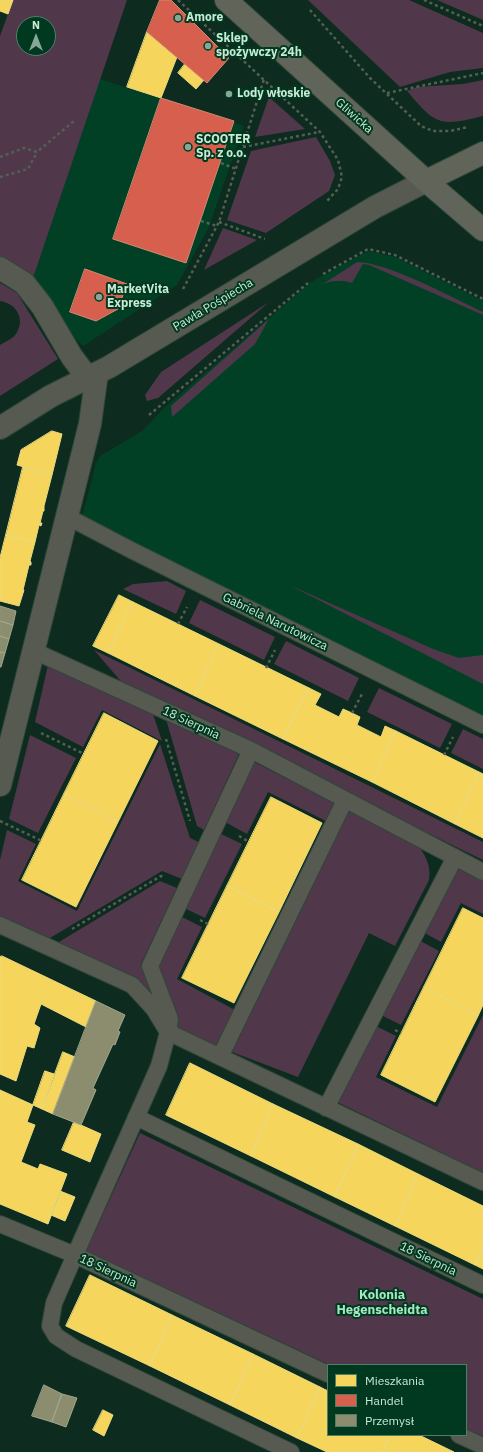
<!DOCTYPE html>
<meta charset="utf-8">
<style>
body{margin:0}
#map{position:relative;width:483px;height:1452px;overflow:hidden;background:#0d2b1e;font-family:"IBM Plex Sans",sans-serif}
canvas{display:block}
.legend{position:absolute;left:327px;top:1364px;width:140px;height:72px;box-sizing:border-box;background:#003820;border:1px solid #507f68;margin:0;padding:5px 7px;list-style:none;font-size:12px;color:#c9ead5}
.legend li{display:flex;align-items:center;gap:8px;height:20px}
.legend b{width:20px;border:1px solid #507f68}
.north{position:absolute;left:16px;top:16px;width:40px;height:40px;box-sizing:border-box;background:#003820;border:1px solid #507f68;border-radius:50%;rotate:0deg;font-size:11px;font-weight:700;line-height:16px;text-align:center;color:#c9ead5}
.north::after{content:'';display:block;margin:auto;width:14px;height:18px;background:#87a795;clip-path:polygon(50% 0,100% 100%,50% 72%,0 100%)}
</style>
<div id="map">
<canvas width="483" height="1452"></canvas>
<ul class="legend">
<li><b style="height:11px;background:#f6d55c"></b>Mieszkania</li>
<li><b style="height:11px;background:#d6604d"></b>Handel</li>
<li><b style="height:11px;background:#8c8c6e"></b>Przemysł</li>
</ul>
<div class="north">N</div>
</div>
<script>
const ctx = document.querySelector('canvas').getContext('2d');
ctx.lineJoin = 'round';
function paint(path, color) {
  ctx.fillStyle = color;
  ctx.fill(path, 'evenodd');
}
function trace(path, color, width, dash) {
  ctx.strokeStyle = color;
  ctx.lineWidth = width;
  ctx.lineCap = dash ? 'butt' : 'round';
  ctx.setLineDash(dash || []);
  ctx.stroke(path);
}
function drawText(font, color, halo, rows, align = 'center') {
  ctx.font = font + ' "IBM Plex Sans",sans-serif';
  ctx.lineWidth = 4;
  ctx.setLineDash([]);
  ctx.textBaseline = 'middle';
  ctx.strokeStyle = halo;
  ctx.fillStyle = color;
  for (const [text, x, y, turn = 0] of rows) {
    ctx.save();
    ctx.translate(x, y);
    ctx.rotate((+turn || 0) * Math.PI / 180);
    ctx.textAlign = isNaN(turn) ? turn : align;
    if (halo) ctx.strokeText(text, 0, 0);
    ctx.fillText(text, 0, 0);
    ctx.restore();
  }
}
paint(new Path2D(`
 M100,79L244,126L208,229L177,285L83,346L70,334L31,284Z
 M368,251L395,257L483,301V718L82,517L96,463L100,456L142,431L165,407L311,282Z`), '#024026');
paint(new Path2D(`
 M13,0H127L31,284L0,262V36ZM24,24H48V48H24Z
 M308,0H409L483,33V68L450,72L400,87Z
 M437,0H483V20Z
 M483,80V116C439,127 436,125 407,91L417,87L463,84Z
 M269,97L305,129L255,137Z
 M316,137L330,161L335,175L329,191L266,233L227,220L251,151Z
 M223,228L257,240L204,270Z
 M357,262C387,262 453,298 483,312V315L369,265L363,264L352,283C342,280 334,280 323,284Z
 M0,283L17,293L58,359L0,396V345C5,342 12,339 16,334C26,319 16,303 0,301Z
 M269,302L158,398L147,401L145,395L161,372Z
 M269,319L255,344L172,417L171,406Z
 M167,581L186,591L176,614L123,589L133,584Z
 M289,585L433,649L459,658L483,655V684Z
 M200,600L275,637L264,660L189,623Z
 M286,641L359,678L348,701L274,664Z
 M94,650L483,842V860L125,686Z
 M48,665L153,714L162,741L102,710L83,747L35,722Z
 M379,688L452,724L440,748L367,712Z
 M166,719L239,754L204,830L197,826Z
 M463,729L483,739V769L451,753Z
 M30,735L76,758L38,833L9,819Z
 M160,744L190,838L199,842L182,879L162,871L45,941L0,921V860L7,830L36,844L18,881L77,911Z
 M252,761L337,804L328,822L268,792L247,834L223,821Z
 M349,811L420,848C427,858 431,868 429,880L395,946L369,933L298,1077L232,1052Z
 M217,832L242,844L205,918L182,907Z
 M455,866L483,879V914L461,903L441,942L421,931Z
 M160,881L177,888L141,964L160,1006L54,945Z
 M178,915L202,927L177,979L235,1010L218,1047L177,1027L155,966Z
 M417,939L439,951L401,1025L379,1014Z
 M483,1015V1173L335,1101L374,1025L396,1036L376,1077L437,1107Z
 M140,1133L483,1299V1436L466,1429V1365H330L86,1251Z`), '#50384a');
const homes = new Path2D(`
 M0,0H13L8,14L0,11Z
 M147,32L177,57L161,98L127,87Z
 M185,64L204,80L196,89L178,73Z
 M52,431L62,434L52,475L17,465L21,450Z
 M23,467L52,475L44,506V511H43L40,523H42L41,526L39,525L35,542L6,535Z
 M6,535L35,542L30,561L31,562V565H29L23,590H24L19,606L0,601V558Z
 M119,595L133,602L108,653L93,646Z
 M133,602L219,644L195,696L108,653Z
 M219,644L309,688L283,739L195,696Z
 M309,688L321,694L315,705L339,717L343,709L352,713L360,717L357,725L381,737L385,726L396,731L372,782L283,739Z
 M104,713L158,741L118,822L64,794Z
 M396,731L479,772L455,824L372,782Z
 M479,772L483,774V838L455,824Z
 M64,794L118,822L76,907L22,880Z
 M271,797L322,823L279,912L227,886Z
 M227,886L279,912L234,1003L182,978Z
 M463,908L483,918V1005L478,1016L424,987Z
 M2,956L96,1001L86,1027L41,1004L34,1024L40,1028L34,1048L27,1046L16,1081L0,1074V957Z
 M424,987L478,1016L435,1102L381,1075Z
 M63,1052L75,1057L53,1114L42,1109Z
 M190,1063L273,1104L251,1156L166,1115Z
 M45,1071L54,1074L42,1109L33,1105Z
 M0,1090L33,1105L27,1122L35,1125L21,1162L38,1169L40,1164L67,1174L48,1224L0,1204Z
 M273,1104L358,1144L335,1197L251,1156Z
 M74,1122L101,1134L90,1162L62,1150Z
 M358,1144L418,1174L395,1226L335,1197Z
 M418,1174L483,1206V1246L475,1265L395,1226Z
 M60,1191L75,1197L65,1221L51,1215Z
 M483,1246V1269L475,1265Z
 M90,1275L172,1315L150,1366L66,1326Z
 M172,1315L253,1354L230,1405L150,1366Z
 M253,1354L320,1387L297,1438L230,1405Z
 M320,1387L328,1391V1435H391L383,1452H327L297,1438Z
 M103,1410L113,1415L104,1436L93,1430Z
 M391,1435H419L454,1452H383Z`);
paint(homes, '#f6d55c');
trace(homes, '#e8db80', 1);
const shops = new Path2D(`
 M160,0H171L229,58L207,83L147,32Z
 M161,98L234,121L186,263L113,239Z
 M85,269L127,284L118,309L96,321L70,312Z`);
paint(shops, '#d6604d');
trace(shops, '#d28976', 1);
const industry = new Path2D(`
 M0,606L16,611L13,625L0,621Z
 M0,621L13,625L9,639L0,636Z
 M0,636L9,639L5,653L0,652Z
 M0,652L5,653L1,667H0Z
 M96,1001L125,1015L118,1031L120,1032L115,1045L113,1044L93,1088L96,1090L81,1125L53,1114Z
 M44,1385L62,1394L52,1422L32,1416Z
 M62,1394L77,1398L66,1427L52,1422Z`);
paint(industry, '#8c8c6e');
trace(industry, '#9ea88d', 1);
const lane = new Path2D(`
 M68,517L131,550L483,725
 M34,651L251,750L483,872
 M251,750L150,966L170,1019L168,1032L483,1182
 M0,925L132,985L154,1009L168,1032L159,1066L75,1255L0,1224
 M220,1057L345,800
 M326,1108L455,857
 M136,1117L483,1285
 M459,1435L483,1446
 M291,1452L76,1349L56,1336L50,1326L54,1303L75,1255L328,1374`);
const street = new Path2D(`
 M0,268L24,283L42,306L72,357L87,377
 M0,428L51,396L109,367L375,207L426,181
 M0,785L90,424L97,373`);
const secondary = new Path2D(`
 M226,0L426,181L483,230
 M426,181L483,153`);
trace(lane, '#2e473a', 18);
trace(street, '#2e473a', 24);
trace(secondary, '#2e473a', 24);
trace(new Path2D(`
 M178,0L320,132L338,160L342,177L338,189L327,201
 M424,0L483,26
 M310,10L370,78L421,126L433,131H450L468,127
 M387,93L483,73
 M243,147L319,132
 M0,157L24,148L37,152L74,121
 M221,163L236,169
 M0,177L28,169L37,152
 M201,221L217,226
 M219,222L265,239
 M323,274L368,249L395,255L483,299
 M183,289L219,222L264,79
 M149,415L308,283
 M178,624L187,607
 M266,668L275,650
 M352,713L363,692
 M41,733L84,754
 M166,739L190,821
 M444,755L453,737
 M0,821L42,841
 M239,836L249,842
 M200,920L208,924
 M72,929L161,876L164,877
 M395,1030L401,1033`), '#535f55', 2.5, [3, 3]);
trace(lane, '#575a51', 16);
trace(street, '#575a51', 22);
trace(secondary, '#616459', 22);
trace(new Path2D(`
 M217,0L483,241
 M237,0L432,178L483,221`), '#5e665e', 1);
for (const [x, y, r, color] of [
 [178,18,4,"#87a795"],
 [208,46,4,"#87a795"],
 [229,94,4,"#87a795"],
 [188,147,4,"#87a795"],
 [99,297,4,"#87a795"]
]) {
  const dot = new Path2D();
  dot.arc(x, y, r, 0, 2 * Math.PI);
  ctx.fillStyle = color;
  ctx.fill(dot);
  trace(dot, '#003820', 1.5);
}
drawText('bold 12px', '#c9ead5', '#003820', [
 ["Amore",186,18],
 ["Sklep",216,39],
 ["spożywczy 24h",216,53],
 ["Lody włoskie",237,94],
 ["SCOOTER",196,140],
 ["Sp. z o.o.",196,154],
 ["MarketVita",107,290],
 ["Express",107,304]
], 'left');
drawText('12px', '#c9ead5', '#003820', [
 ["Gliwicka",354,116,42],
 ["Pawła Pośpiecha",213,305,-31],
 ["Gabriela Narutowicza",275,622,26],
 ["18 Sierpnia",191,723,25],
 ["18 Sierpnia",428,1259,26],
 ["18 Sierpnia",108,1271,25]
]);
drawText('bold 13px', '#a5e9c1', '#003820', [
 ["Kolonia",382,1295],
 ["Hegenscheidta",382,1310]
]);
</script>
